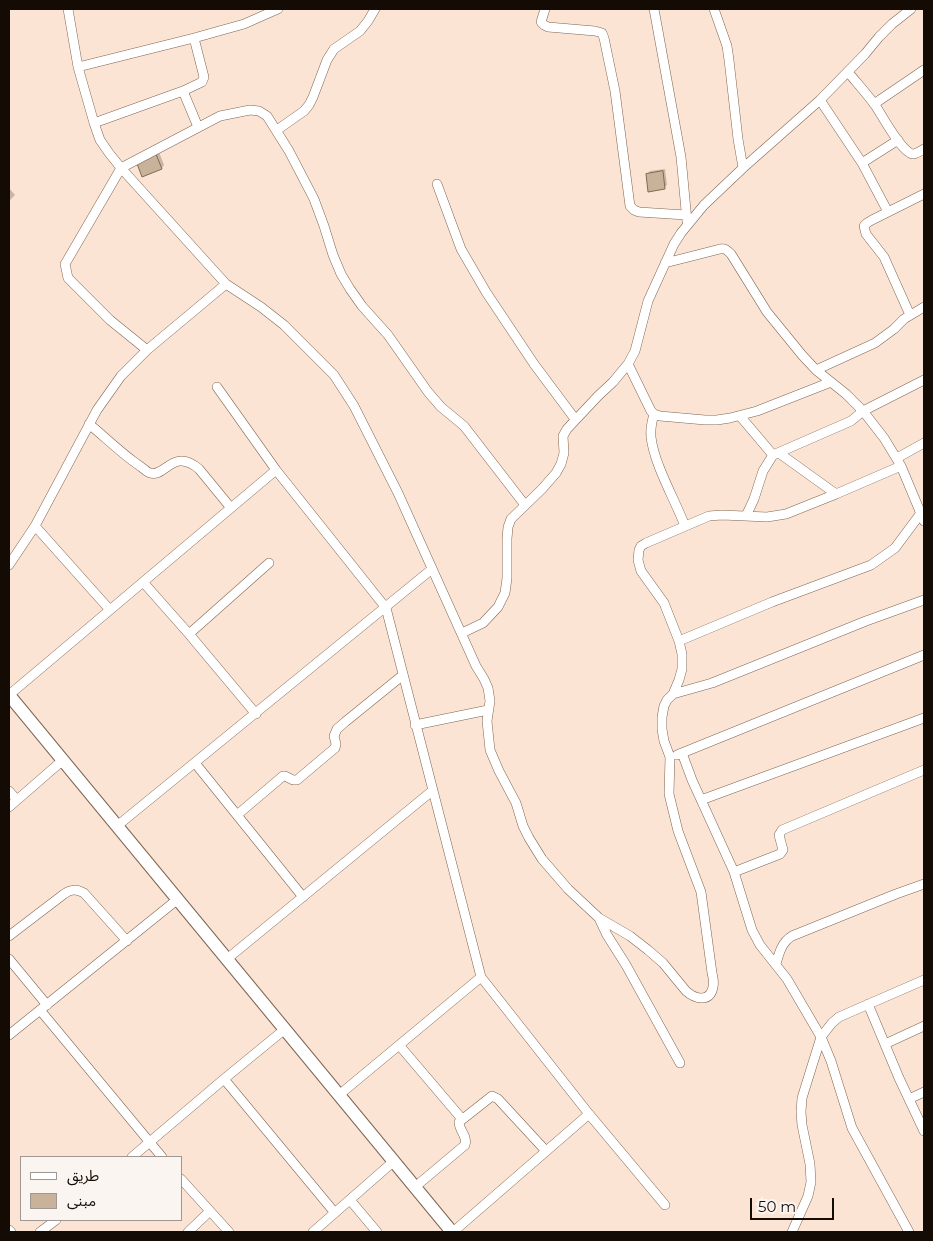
<!DOCTYPE html>
<meta charset="utf-8">
<style>
body{margin:0}
#map{position:relative;width:933px;height:1241px;overflow:hidden;background:#fce4d4;font-family:Montserrat,"Noto Sans Arabic",sans-serif}
canvas{display:block}
.frame{position:absolute;inset:0;border:10px solid #150b05;pointer-events:none}
.legend{position:absolute;left:20px;top:1156px;width:162px;height:65px;box-sizing:border-box;background:#fbf5f1;border:1px solid #9f9793;margin:0;padding:6px 9px;list-style:none;font-size:15px;color:#150b05}
.legend li{display:flex;align-items:center;gap:10px;height:25px}
.legend b{width:25px;border:1px solid #9f9793}
.scale{position:absolute;left:750px;top:1198px;width:84px;height:22px;box-sizing:border-box;border:2px solid #150b05;border-top:0;padding-left:6px;font-size:15px;line-height:18px;white-space:nowrap;color:#150b05;-webkit-text-stroke:4px #fbf5f1;paint-order:stroke}
</style>
<div id="map">
<canvas width="933" height="1241"></canvas>
<div class="frame"></div>
<ul class="legend">
<li><b style="height:6px;background:#fff"></b>طريق</li>
<li><b style="height:14px;background:#c8b299"></b>مبنى</li>
</ul>
<div class="scale">50 m</div>
</div>
<script>
const ctx = document.querySelector('canvas').getContext('2d');
ctx.lineJoin = 'round';
function paint(path, color) {
  ctx.fillStyle = color;
  ctx.fill(path, 'evenodd');
}
function trace(path, color, width, dash) {
  ctx.strokeStyle = color;
  ctx.lineWidth = width;
  ctx.lineCap = dash ? 'butt' : 'round';
  ctx.setLineDash(dash || []);
  ctx.stroke(path);
}
paint(new Path2D(`
 M159,152L164,165L162,168L137,162Z
 M665,169L667,185L664,188L647,174L650,171Z
 M9,188L15,195L9,201Z`), '#0003');
const building = new Path2D(`
 M156,154L162,169L142,177L136,161Z
 M663,171L665,189L648,192L646,174Z`);
paint(building, '#c8b299');
trace(building, '#7e6a53', 1);
const street = new Path2D(`
 M545,9L541,22L544,25L548,27L595,31L602,33L604,38L615,91L630,206L634,210L639,212L686,215
 M654,9L681,157L687,221
 M714,9L727,46L729,60L738,139L743,168
 M78,67L194,38L244,24L278,9
 M848,72C857,83 867,94 875,105C883,117 898,146 910,153C914,156 920,151 924,149
 M183,91L202,82L204,77L194,38
 M820,100L862,163L888,212
 M874,104L924,70
 M94,123L183,91L198,127
 M277,130L304,111L309,105L313,97L327,60L334,49L360,31L368,21L375,9
 M862,163L898,140
 M437,184L461,249L486,292L534,364L575,419
 M665,263L720,249C725,248 727,250 731,254L767,312L802,355L816,370L846,394L863,411L884,438L901,466L924,521
 M226,284L261,307L284,325L334,375L354,406L398,493L476,666L484,679L488,688L490,701L487,721L490,750L499,771L516,803L523,826L529,838L542,859L568,889L599,918L630,936L648,950L663,963L686,991C695,999 710,1003 713,987C714,983 713,977 712,973L701,892L678,831L669,794L670,757L664,741L662,729V717L664,706L667,700L673,694L679,680L682,669V654L679,641L664,603L641,571L638,560L639,550L641,546L646,543L709,516L722,515L767,517L786,514L836,494L901,466
 M910,315L884,257L866,234L864,226L867,223L872,220L924,194
 M147,350L110,320L68,278L65,264L68,259L121,168L220,116L250,110L259,111L267,116L289,151L314,199L324,226L333,255L341,274L350,289L362,306L388,335L428,392L441,407L464,426L525,505
 M628,364L651,411L654,414L660,416L705,420H717L730,418L757,411L831,382
 M816,370L875,343L894,329L904,319L924,307
 M654,414C652,421 650,429 651,437C654,464 675,500 685,526
 M740,416L773,455L851,421L863,411L924,380
 M89,424C105,437 120,452 137,464C141,466 145,471 150,473C165,478 173,447 199,469L231,508
 M779,453L836,494
 M897,458L924,443
 M276,470L386,608L481,977L589,1114L665,1205
 M746,516L754,499L763,471L773,455
 M35,526L110,610
 M9,565L35,526L97,410L121,376L147,350L226,284L121,168L109,153L100,140L94,123L78,67L68,9
 M143,582L189,634L256,714
 M462,633L483,623L498,607L505,593L507,578V539L508,527L511,519L542,489L556,473L561,464L564,453L563,436L567,429L598,396L613,382L628,364L635,351L648,301L674,244L681,233L704,205L743,168L820,100L865,54L879,37L892,24L911,9
 M189,634L269,563
 M679,641L772,602L871,565L895,548L921,513
 M673,694L712,683L866,621L924,600
 M9,695L276,470L217,387
 M415,725L488,710
 M682,753L692,780L734,872L752,930L760,945L787,979L821,1037L831,1061L852,1128L909,1232
 M677,755L924,655
 M195,763L303,897
 M9,791L17,800
 M701,800L924,718
 M9,807L63,760
 M237,815L283,776H285L293,780H297L335,748L336,744L334,736L337,729L345,722L403,675
 M117,826L432,569
 M734,872L780,854L783,850L779,835L782,830L924,770
 M599,918L607,935L626,965L680,1063
 M9,936L64,894C71,889 76,889 84,893L127,941
 M9,959L47,1005
 M227,959L432,791
 M776,964C779,953 782,942 792,936L896,894L924,884
 M868,1004L899,1078L924,1131
 M40,1010L162,1157
 M9,1035L178,899
 M885,1044L924,1026
 M399,1045L462,1119
 M224,1079L335,1213
 M339,1095L481,977
 M909,1099L924,1092
 M132,1157L224,1079L285,1029
 M181,1179L229,1232
 M415,1187L465,1145C468,1136 459,1131 459,1122L492,1096L498,1099L546,1151
 M350,1200L377,1232
 M9,1230L11,1232
 M40,1232L56,1220
 M188,1232L210,1211
 M313,1232L394,1161
 M453,1232L589,1114
 M792,1232L808,1196L811,1182L810,1164L802,1125L801,1112L802,1098L821,1037L832,1023L839,1017L924,980`);
const secondary = new Path2D(`
 M9,695L452,1232`);
trace(street, '#7e6553', 10);
trace(secondary, '#7e6553', 14);
trace(street, '#fff', 9);
trace(secondary, '#fff', 12);
</script>
